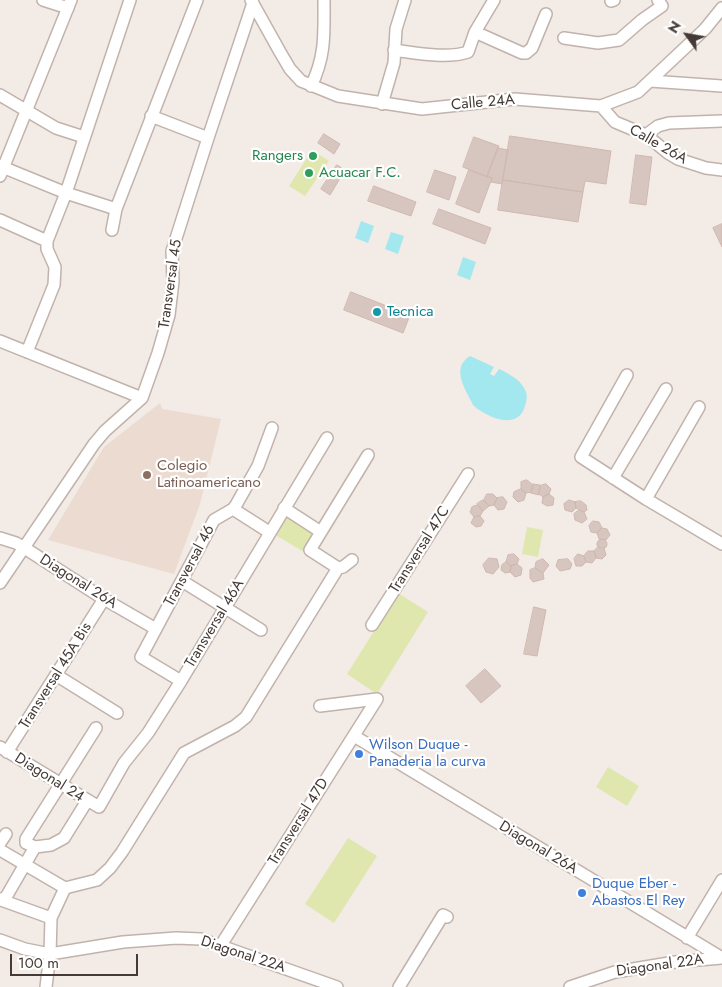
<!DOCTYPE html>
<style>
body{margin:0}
#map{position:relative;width:722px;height:987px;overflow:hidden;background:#f3ebe6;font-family:Jost,sans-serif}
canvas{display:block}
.north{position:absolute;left:662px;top:10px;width:50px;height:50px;-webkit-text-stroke:4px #fff;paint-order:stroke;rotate:302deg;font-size:14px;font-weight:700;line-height:20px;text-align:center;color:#453a35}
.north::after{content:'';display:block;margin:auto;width:18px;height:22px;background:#453a35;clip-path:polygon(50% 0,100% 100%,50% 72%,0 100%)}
.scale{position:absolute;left:10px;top:954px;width:128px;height:22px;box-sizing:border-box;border:2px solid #453a35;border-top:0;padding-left:6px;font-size:15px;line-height:18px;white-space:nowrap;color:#453a35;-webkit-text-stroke:4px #fff;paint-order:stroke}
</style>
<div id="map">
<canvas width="722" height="987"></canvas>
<div class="north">N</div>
<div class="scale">100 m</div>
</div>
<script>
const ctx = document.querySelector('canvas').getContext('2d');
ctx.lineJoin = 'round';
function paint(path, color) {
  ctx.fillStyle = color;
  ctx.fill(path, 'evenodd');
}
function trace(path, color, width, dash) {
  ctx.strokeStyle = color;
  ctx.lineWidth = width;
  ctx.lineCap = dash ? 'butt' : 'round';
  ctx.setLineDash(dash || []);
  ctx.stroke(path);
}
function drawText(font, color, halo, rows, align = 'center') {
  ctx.font = font + ' Jost,sans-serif';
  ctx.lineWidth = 4.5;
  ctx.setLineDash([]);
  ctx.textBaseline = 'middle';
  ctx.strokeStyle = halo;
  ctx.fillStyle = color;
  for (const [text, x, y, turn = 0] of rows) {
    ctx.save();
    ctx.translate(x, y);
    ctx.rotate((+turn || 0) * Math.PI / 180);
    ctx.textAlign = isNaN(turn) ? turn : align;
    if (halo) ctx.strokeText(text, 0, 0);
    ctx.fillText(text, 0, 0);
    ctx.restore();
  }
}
paint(new Path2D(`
 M160,403L162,409L221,419L200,504L174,574L48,540L104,447Z`), '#ecdbd0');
paint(new Path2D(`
 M312,150L329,161L305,196L289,186Z
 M283,515L315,534L304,552L272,533Z
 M527,527L543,530L538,557L522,554Z
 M398,593L428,612L377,694L347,674Z
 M608,767L639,786L627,806L596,787Z
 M348,838L377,856L334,923L305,904Z`), '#dfe7af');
paint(new Path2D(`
 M361,221L374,226L368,243L355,238Z
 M391,232L404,236L398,254L385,249Z
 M463,257L476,262L470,280L457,275Z
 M470,356L494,367L490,374L494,376L499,369C508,373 519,379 524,388C528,394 527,400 525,406C520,424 503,422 490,416C484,413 478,410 473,405C466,390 450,368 470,356Z`), '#a3e8ef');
const building = new Path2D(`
 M324,134L340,144L334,154L318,143Z
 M510,136L611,151L606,184L585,181L583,192L503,180Z
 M474,137L499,146L487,177L463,167Z
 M498,148L508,150L502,184L491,182L492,178L487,177Z
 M636,155L652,157L646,205L630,203Z
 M337,165L345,170L330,195L321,189Z
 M435,170L456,177L449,200L427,192Z
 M469,170L492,178L479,213L456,204Z
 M503,180L583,192L578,222L498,210Z
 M374,186L416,202L411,216L368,201Z
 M439,209L491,228L485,244L433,224Z
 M722,224V247L713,228Z
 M351,292L410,315L403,333L344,310Z
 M527,480L533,485L532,492L526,493L521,489V482Z
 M533,484L540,485L539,495L531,493Z
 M546,484L551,489L549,494L543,497L539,494L540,486Z
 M521,489L526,493L524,500L518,502L513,497L514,492Z
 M487,494H493L497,498L494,505L489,506L484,500Z
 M549,494L554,498L553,505L547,506L542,503L543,497Z
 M503,497L507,502L504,509L498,510L494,505L497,498Z
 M483,500L489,506L483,511L477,504Z
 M569,500L575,502L576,508L572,512L565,510L564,504Z
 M581,501L586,505L587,510L584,512L576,508L575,502Z
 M478,505L483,511L480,516L474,517L470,512L472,507Z
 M579,510L584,512L587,519L582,523L575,520L574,514Z
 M480,516L484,521L481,526L476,527L471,523L474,517Z
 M593,521L599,522L602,528L597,533L591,532L589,526Z
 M602,528L607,529L610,535L606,540L599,539L597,533Z
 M597 544a5 5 0 1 1 10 0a5 5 0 1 1-10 0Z
 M598,547L604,548L606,555L602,559L596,558L594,551Z
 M588,551H594L596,558L592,563L586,562L584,556Z
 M514,554L519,559L517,564L511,566L506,562L508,555Z
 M578,554L584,556L586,562L582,566H576L574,559Z
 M489,558L497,559L499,567L493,574L486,572L483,565Z
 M543,559L549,565L543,573L535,568L536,562Z
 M568,559L572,564L570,569L560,571L556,566L558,560Z
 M506,562L511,566L510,572L505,573L501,570L502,565Z
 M517,564L522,568L521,575L515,577L510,572L511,566Z
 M535,568L543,573L544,579L533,582L530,578V570Z
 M534,607L546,610L537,656L524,654Z
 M485,669L501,686L481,703L466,686Z`);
paint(building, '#d7c6bf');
trace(building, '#cfb8af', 1);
const minor = new Path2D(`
 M43,0L68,8
 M251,0L280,52L290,69L301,81L338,96L422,109L515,99L601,106L638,92L705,29L722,8
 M611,1L614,0
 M475,32L522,53H526L532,48L546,14
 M564,38L598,43L619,40L642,20L662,6L658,0
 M394,50C415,53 448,59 468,52L475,32L494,0
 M650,81L722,86
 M311,86C326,56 324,32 324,0
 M0,95L56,128L84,137
 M382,104L394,63L396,29L405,0
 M601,106L615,122L646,135L668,153L678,159L706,168L722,170
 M151,116L208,138
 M646,135L658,126L669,123L722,121
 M0,166L66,193L116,209
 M0,176L71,0
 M0,220L47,241
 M112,230L116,209L197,0
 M0,341L142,398
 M27,352L54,285L55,267L47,249V241L66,193L130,0
 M627,375L581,457L646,499L722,544
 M613,478L666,389
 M646,499L699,407
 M284,508L321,532
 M233,509L269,532
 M0,538L16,543L23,547L104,599L156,629
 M352,560L343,567L338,568L310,550L368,455
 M182,581L261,630
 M0,583L94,444L105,431L142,398L158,353L169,315L173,281L172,251L208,138L253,3
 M372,625L468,474
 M56,675L117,713
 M181,681L141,657L214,520L233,509L236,505L258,466L272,428
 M320,706L377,699
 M354,736L722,958
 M0,747L99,807L124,763L148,733L181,681L327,438
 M7,752L104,599
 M0,843L6,834
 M35,847L51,845L64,838L87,801
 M0,850L65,888L97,880L110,868L122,852L184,753L235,726L246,717L338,568
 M0,900L6,897L35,847L26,843V839L96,728
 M1,900L51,918
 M687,938L722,880
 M0,940L25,949L50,954L123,942L176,938L201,939L337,987
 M221,945L377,699
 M46,987L50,954L51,918L65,888
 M399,987L443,915L447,917
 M570,987L615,972L675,962L722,958`);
trace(minor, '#c1b3ac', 14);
trace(minor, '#fff', 11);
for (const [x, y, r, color] of [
 [313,156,5,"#2e9e5b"],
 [309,173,5,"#2e9e5b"],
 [377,312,5,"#0f9aa8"],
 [147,475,5,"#8d6e63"],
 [359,754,5,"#3f7fe0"],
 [582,893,5,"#3f7fe0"]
]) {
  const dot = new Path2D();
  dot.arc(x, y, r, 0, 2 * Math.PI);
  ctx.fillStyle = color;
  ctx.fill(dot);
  trace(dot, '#fff', 2);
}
drawText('15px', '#453a35', '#fff', [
 ["Calle 24A",483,103,-5],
 ["Calle 26A",658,145,30],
 ["Transversal 45",171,284,-82],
 ["Transversal 47C",420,550,-58],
 ["Transversal 46",190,566,-62],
 ["Diagonal 26A",78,582,32],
 ["Transversal 46A",215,624,-59],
 ["Transversal 45A Bis",56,676,-58],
 ["Diagonal 24",49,778,32],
 ["Transversal 47D",299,822,-58],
 ["Diagonal 26A",538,848,31],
 ["Diagonal 22A",243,955,18],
 ["Diagonal 22A",660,966,-8]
]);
drawText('15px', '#27864d', '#fff', [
 ["Rangers",303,156],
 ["Acuacar F.C.",319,173,"left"]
], 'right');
drawText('15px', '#0d838f', '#fff', [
 ["Tecnica",387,312]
], 'left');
drawText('15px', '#785e54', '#fff', [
 ["Colegio",157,466],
 ["Latinoamericano",157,483]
], 'left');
drawText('15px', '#366cbe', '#fff', [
 ["Wilson Duque -",369,745],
 ["Panaderia la curva",369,762],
 ["Duque Eber -",592,884],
 ["Abastos El Rey",592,901]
], 'left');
</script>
